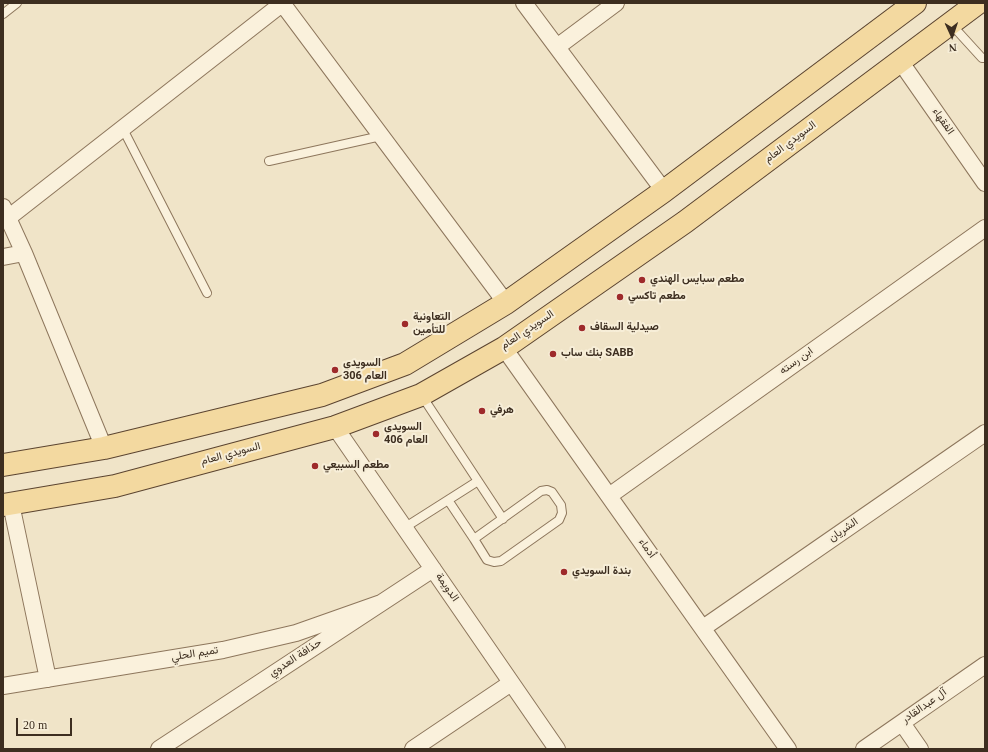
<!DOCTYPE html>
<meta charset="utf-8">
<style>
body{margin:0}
#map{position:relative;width:988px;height:752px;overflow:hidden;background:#f0e4c8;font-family:Georgia,serif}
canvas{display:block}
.frame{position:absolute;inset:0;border:4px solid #3d2e20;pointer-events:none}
.north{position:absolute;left:932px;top:16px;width:40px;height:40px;-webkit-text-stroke:3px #f7eed8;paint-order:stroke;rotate:177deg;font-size:11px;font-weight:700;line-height:16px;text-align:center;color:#3d2e20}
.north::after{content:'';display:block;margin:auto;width:14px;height:18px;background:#3d2e20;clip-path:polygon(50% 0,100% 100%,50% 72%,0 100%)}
.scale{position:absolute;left:16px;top:718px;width:56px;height:18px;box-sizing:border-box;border:2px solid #3d2e20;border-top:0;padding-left:5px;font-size:12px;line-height:14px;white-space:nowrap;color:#3d2e20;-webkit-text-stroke:3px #f7eed8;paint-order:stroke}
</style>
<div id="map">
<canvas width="988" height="752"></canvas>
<div class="frame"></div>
<div class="north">N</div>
<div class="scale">20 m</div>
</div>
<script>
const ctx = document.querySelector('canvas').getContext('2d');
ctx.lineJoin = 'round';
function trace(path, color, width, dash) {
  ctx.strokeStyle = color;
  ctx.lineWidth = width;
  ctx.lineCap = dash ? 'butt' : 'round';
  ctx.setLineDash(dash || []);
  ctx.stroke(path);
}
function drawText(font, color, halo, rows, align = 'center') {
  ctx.font = font + ' Georgia,Vazirmatn,serif';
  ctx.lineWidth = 4;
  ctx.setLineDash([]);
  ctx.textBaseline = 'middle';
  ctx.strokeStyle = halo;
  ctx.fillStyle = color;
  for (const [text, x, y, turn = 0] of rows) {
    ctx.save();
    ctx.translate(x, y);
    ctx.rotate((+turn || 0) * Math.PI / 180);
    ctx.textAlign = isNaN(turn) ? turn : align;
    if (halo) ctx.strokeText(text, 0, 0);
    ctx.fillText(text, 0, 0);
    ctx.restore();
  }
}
const lane = new Path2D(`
 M3,14L17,3
 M951,24L982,58H985
 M123,129L207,293
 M269,161L381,136
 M422,396L503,519
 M448,500L474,539L541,491L547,490L552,492L561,505L562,513L559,520L501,561L494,562L487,560L474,539
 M404,528L478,481`);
const street = new Path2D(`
 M282,3L506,303
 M524,3L664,191
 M557,47L616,3
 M900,61L985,183
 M3,207L24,253L104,448
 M8,218L283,3
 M3,257L24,253
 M504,348L788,749
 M335,427L557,749
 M609,496L985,228
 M11,504L48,679
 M703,628L985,433
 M3,686L223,650L296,633L381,603
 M902,723L920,749
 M159,749L433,569
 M413,749L511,683
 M864,749L985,665`);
const primary = new Path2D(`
 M3,465L104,448L322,395L405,364L506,303L664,191L915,3
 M3,505L115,486L335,427L421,395L504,348L685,222L978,3`);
trace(lane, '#8d765c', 10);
trace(street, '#8d765c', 18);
trace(primary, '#5b4430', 24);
trace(lane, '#faf1dc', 8);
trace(street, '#faf1dc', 16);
trace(primary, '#f3d9a0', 22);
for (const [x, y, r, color] of [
 [642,280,4,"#9e2a2b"],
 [620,297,4,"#9e2a2b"],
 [405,324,4,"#9e2a2b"],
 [582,328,4,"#9e2a2b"],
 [553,354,4,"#9e2a2b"],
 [335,370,4,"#9e2a2b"],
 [482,411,4,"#9e2a2b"],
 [376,434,4,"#9e2a2b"],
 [315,466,4,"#9e2a2b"],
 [564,572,4,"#9e2a2b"]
]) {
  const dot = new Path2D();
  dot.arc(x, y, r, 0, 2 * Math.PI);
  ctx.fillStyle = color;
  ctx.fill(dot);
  trace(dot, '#f7eed8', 1.5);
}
drawText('11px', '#3d2e20', '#f7eed8', [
 ["الفقهاء",942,122,55],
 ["السويدي العام",791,143,-37],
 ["السويدي العام",528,331,-34],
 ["ابن رسته",797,362,-36],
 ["السويدي العام",231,455,-15],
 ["الشريان",844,531,-35],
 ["أدماء",646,549,55],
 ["الدويمة",446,588,55],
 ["تميم الحلي",195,655,-9],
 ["حذافة العدوي",296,659,-33],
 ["آل عبدالقادر",925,707,-35]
]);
drawText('bold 11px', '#3d2e20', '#f7eed8', [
 ["مطعم سبايس الهندي",650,280],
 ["مطعم تاكسي",628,297],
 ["التعاونية",413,318],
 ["للتأمين",413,331],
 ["صيدلية السقاف",590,328],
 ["بنك ساب SABB",561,354],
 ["السويدي",343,364],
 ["العام 306",343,377],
 ["هرفي",490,411],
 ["السويدي",384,428],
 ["العام 406",384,441],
 ["مطعم السبيعي",323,466],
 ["بندة السويدي",572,572]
], 'left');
</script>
